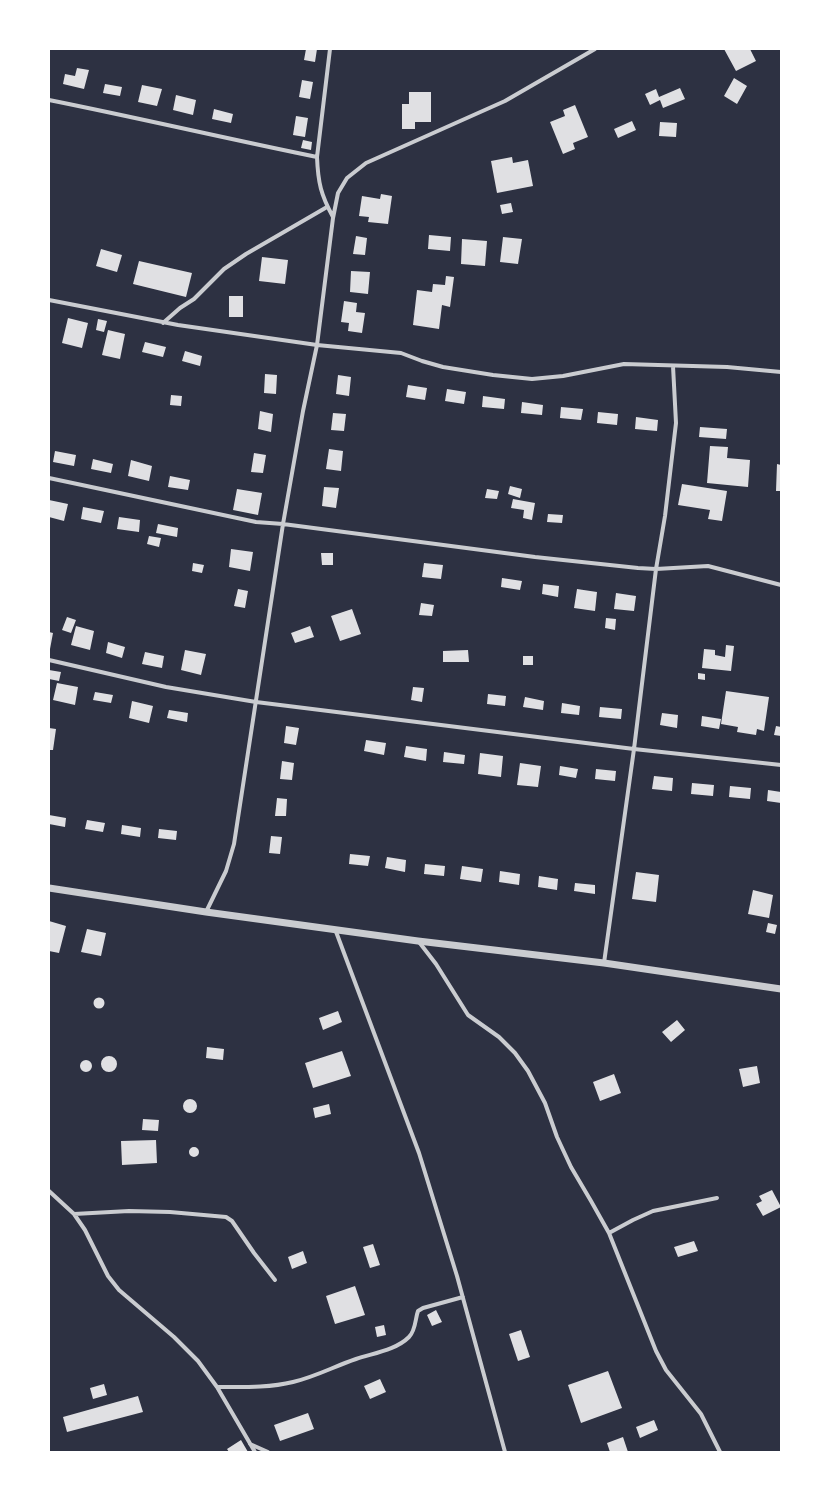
<!DOCTYPE html>
<style>
body{margin:0}
#map{position:relative;width:830px;height:1501px;overflow:hidden;background:#2d3142;font-family:"Noto Sans",sans-serif}
canvas{display:block}
.frame{position:absolute;inset:0;border:50px solid #fff;pointer-events:none}
</style>
<div id="map">
<canvas width="830" height="1501"></canvas>
<div class="frame"></div>
</div>
<script>
const ctx = document.querySelector('canvas').getContext('2d');
ctx.lineJoin = 'round';
function paint(path, color) {
  ctx.fillStyle = color;
  ctx.fill(path, 'evenodd');
}
function trace(path, color, width, dash) {
  ctx.strokeStyle = color;
  ctx.lineWidth = width;
  ctx.lineCap = dash ? 'butt' : 'round';
  ctx.setLineDash(dash || []);
  ctx.stroke(path);
}
paint(new Path2D(`
 M306,49H317L315,62L304,60Z
 M724,49H750L756,61L736,71Z
 M77,68L89,70L84,89L63,84L65,74L75,76Z
 M734,78L747,86L737,104L724,96Z
 M302,80L313,82L310,99L299,97Z
 M105,84L122,87L120,96L103,93Z
 M142,85L162,89L157,106L138,102Z
 M680,88L685,99L663,108L660,100L650,105L645,94L656,89L659,97Z
 M409,92H431V122H415V129H402V104H409Z
 M176,95L196,100L193,115L173,110Z
 M575,105L588,137L573,143L575,149L563,154L550,122L565,116L563,110Z
 M214,109L233,114L231,123L212,119Z
 M296,116L308,118L305,137L293,135Z
 M632,121L636,130L618,138L614,129Z
 M660,122L677,123L676,137L659,136Z
 M303,140L312,142L311,150L301,148Z
 M512,157L513,163L528,160L533,186L497,193L491,161Z
 M381,194L392,196L388,224L368,222L369,217L359,216L362,196L380,199Z
 M511,203L513,212L502,214L500,205Z
 M429,235L451,237L450,251L428,249Z
 M356,236L367,238L365,255L353,254Z
 M503,237L522,239L518,264L500,262Z
 M462,239L487,241L485,266L461,264Z
 M101,249L122,255L117,272L96,266Z
 M262,257L288,260L285,284L259,281Z
 M139,261L192,273L186,297L133,284Z
 M351,271L370,272L368,294L350,292Z
 M446,276L454,277L450,307L442,305L439,329L413,325L417,290L432,292L433,284L445,285Z
 M229,296H243V317H229Z
 M344,301L357,303L356,312L365,313L362,333L348,331L349,323L341,322Z
 M68,318L88,323L82,348L62,343Z
 M98,319L107,321L104,332L96,330Z
 M108,330L125,334L120,359L102,355Z
 M145,342L166,347L163,357L142,352Z
 M185,351L202,356L200,366L182,361Z
 M265,374L277,375L276,394L264,393Z
 M338,375L351,377L349,396L336,394Z
 M408,385L427,388L425,400L406,397Z
 M447,389L466,392L464,404L445,401Z
 M171,395L182,396L181,406L170,405Z
 M483,396L505,399L504,409L482,407Z
 M522,402L543,405L542,415L521,413Z
 M561,407L583,409L581,420L560,418Z
 M260,411L273,414L271,432L258,429Z
 M598,412L618,414L617,425L597,423Z
 M333,413L346,414L344,431L331,430Z
 M636,417L658,420L657,431L635,429Z
 M700,427L727,429L726,439L699,437Z
 M710,446L728,447L727,458L750,460L748,487L707,483Z
 M329,449L343,451L341,471L326,469Z
 M55,451L76,455L74,466L53,462Z
 M254,453L266,455L263,473L251,472Z
 M93,459L113,464L111,473L91,469Z
 M131,460L152,466L149,481L128,476Z
 M777,464L781,465V491H776Z
 M170,476L190,480L188,490L168,487Z
 M682,484L727,491L722,521L708,519L710,510L678,505Z
 M510,486L522,489L520,498L508,494Z
 M324,487L339,488L336,508L322,506Z
 M237,489L262,493L258,515L233,510Z
 M487,489L499,491L497,499L485,498Z
 M513,499L535,503L532,520L523,518L524,510L511,508Z
 M49,500L68,504L64,521L49,517Z
 M83,507L104,511L101,523L81,519Z
 M548,514L563,515L562,523L547,522Z
 M119,517L140,520L139,532L117,529Z
 M158,524L178,528L177,537L156,533Z
 M149,536L161,538L159,547L147,544Z
 M231,549L253,552L250,571L229,567Z
 M321,553H333V565H322Z
 M193,563L204,565L202,573L192,571Z
 M424,563L443,565L441,579L422,577Z
 M502,578L522,581L520,590L501,587Z
 M543,584L559,586L558,597L542,594Z
 M238,589L248,591L245,608L234,606Z
 M577,589L597,592L595,611L574,608Z
 M616,593L636,596L634,611L614,609Z
 M421,603L434,605L432,616L419,615Z
 M352,609L361,634L340,641L331,616Z
 M67,617L76,620L71,633L62,630Z
 M606,618L616,619L615,630L605,628Z
 M76,626L94,631L90,650L71,645Z
 M310,626L314,637L295,643L291,633Z
 M49,632L53,633L50,649L49,648Z
 M108,642L125,647L122,658L106,653Z
 M726,645L734,646L731,671L702,668L704,649L715,650V655L725,657Z
 M185,650L206,654L201,675L181,670Z
 M468,650L469,662H443V651Z
 M145,652L164,656L162,668L142,664Z
 M523,656H533V665H523Z
 M49,670L61,672L59,681L49,679Z
 M698,673L705,674V680L698,679Z
 M57,683L78,687L75,705L53,700Z
 M413,687L424,688L422,702L411,700Z
 M726,691L769,697L764,731L757,729L756,735L737,732L738,727L721,724Z
 M95,692L113,695L111,703L93,700Z
 M488,694L506,696L505,706L487,704Z
 M525,697L544,701L543,710L523,707Z
 M132,701L153,706L149,723L129,718Z
 M562,703L580,706L579,715L561,713Z
 M600,707L622,709L621,719L599,717Z
 M169,710L188,713L187,722L167,718Z
 M662,713L678,715L677,728L660,725Z
 M702,716L721,719L719,729L701,726Z
 M286,726L299,728L296,745L284,743Z
 M776,726L781,727V736L774,735Z
 M49,728L56,729L53,750H49Z
 M366,740L386,743L384,755L364,751Z
 M406,746L427,749L426,761L404,757Z
 M444,752L465,755L464,764L443,762Z
 M480,753L503,756L501,777L478,774Z
 M282,761L294,763L292,780L280,779Z
 M520,763L541,766L538,787L517,785Z
 M560,766L578,769L576,778L559,775Z
 M596,769L616,771L615,781L595,779Z
 M654,776L673,778L672,791L652,789Z
 M692,783L714,785L713,796L691,794Z
 M730,786L751,788L750,799L729,797Z
 M768,790L781,792V803L767,801Z
 M277,798L287,799L286,816H275Z
 M49,815L66,818L65,827L49,824Z
 M87,820L105,823L103,832L85,829Z
 M122,825L141,828L140,837L121,834Z
 M159,829L177,831L176,840L158,838Z
 M271,836L282,837L280,854L269,853Z
 M350,854L370,856L368,866L349,864Z
 M387,857L406,860L405,872L385,868Z
 M425,864L445,866L444,876L424,874Z
 M462,866L483,869L481,882L460,879Z
 M500,871L520,874L519,885L499,882Z
 M636,872L659,875L656,902L632,899Z
 M539,876L558,879L557,890L538,887Z
 M575,883L595,885V894L574,891Z
 M753,890L773,895L769,918L748,914Z
 M49,921L66,926L59,953L49,951Z
 M768,923L777,925L775,934L766,932Z
 M87,929L106,933L101,956L81,952Z
 M93.5 1003a5.5 5.5 0 1 1 11 0a5.5 5.5 0 1 1-11 0Z
 M338,1011L342,1022L323,1030L319,1018Z
 M677,1020L685,1030L671,1042L662,1032Z
 M207,1047L224,1049L223,1060L206,1058Z
 M342,1051L351,1076L313,1088L305,1063Z
 M101 1064a8 8 0 1 1 16 0a8 8 0 1 1-16 0Z
 M80 1066a6 6 0 1 1 12 0a6 6 0 1 1-12 0Z
 M757,1066L760,1083L743,1087L739,1069Z
 M614,1074L621,1093L600,1101L593,1082Z
 M183 1106a7 7 0 1 1 14 0a7 7 0 1 1-14 0Z
 M329,1104L331,1114L315,1118L313,1108Z
 M143,1119L159,1120L158,1131L142,1130Z
 M156,1140L157,1163L122,1165L121,1141Z
 M189 1152a5 5 0 1 1 10 0a5 5 0 1 1-10 0Z
 M772,1190L781,1207L763,1216L756,1204L762,1201L759,1196Z
 M694,1241L698,1251L678,1257L674,1247Z
 M373,1244L380,1265L370,1268L363,1247Z
 M303,1251L307,1263L292,1269L288,1257Z
 M355,1286L365,1315L335,1324L326,1296Z
 M436,1310L442,1322L432,1326L427,1315Z
 M384,1325L386,1335L377,1337L375,1327Z
 M521,1330L530,1357L518,1361L509,1334Z
 M608,1371L622,1408L581,1423L568,1385Z
 M380,1379L386,1392L370,1399L364,1386Z
 M104,1384L107,1395L93,1399L90,1388Z
 M138,1396L143,1412L67,1432L63,1417Z
 M308,1413L314,1429L280,1441L274,1425Z
 M654,1420L658,1430L640,1438L636,1427Z
 M623,1437L628,1452H610L607,1443Z
 M241,1440L248,1452H229L227,1449Z`), '#e0e0e3');
trace(new Path2D(`
 M330,49L317,157C318,183 321,195 333,217
 M49,100C139,118 228,139 317,157
 M49,300L178,325L317,345L401,353L422,361L443,367L493,375L532,379L563,376L624,364L727,367L781,372
 M163,323L180,308L194,299L224,269L246,254L327,207
 M673,366L676,423L665,516L656,569L708,566L781,585
 M49,478L256,522L283,524L535,557L638,568L656,569L634,749L604,963
 M49,660L166,687L256,702L634,749L781,765
 M206,912L226,871L234,844L283,524L303,411L317,345L333,218L338,193L347,178L366,163L505,101L595,49
 M335,929L419,1153L457,1276L505,1452
 M419,942L436,964L468,1015L499,1037L515,1053L528,1071L545,1103L557,1137L571,1167L591,1201L609,1233L656,1351L666,1370L701,1414L720,1452
 M49,1191L74,1214L85,1230L108,1276L119,1290L174,1337L198,1361L217,1387L255,1452
 M74,1214L129,1211L170,1212L226,1217L232,1221L254,1253L275,1280
 M609,1233L633,1220L653,1211L717,1198
 M217,1387C242,1387 269,1388 293,1382C315,1377 335,1366 356,1359C374,1353 396,1350 409,1337C416,1330 415,1319 418,1311L423,1308L463,1297
 M250,1444L268,1452`), '#caccd0', 4);
trace(new Path2D(`
 M49,888L206,912L418,941L604,963L781,989`), '#caccd0', 7);
</script>
